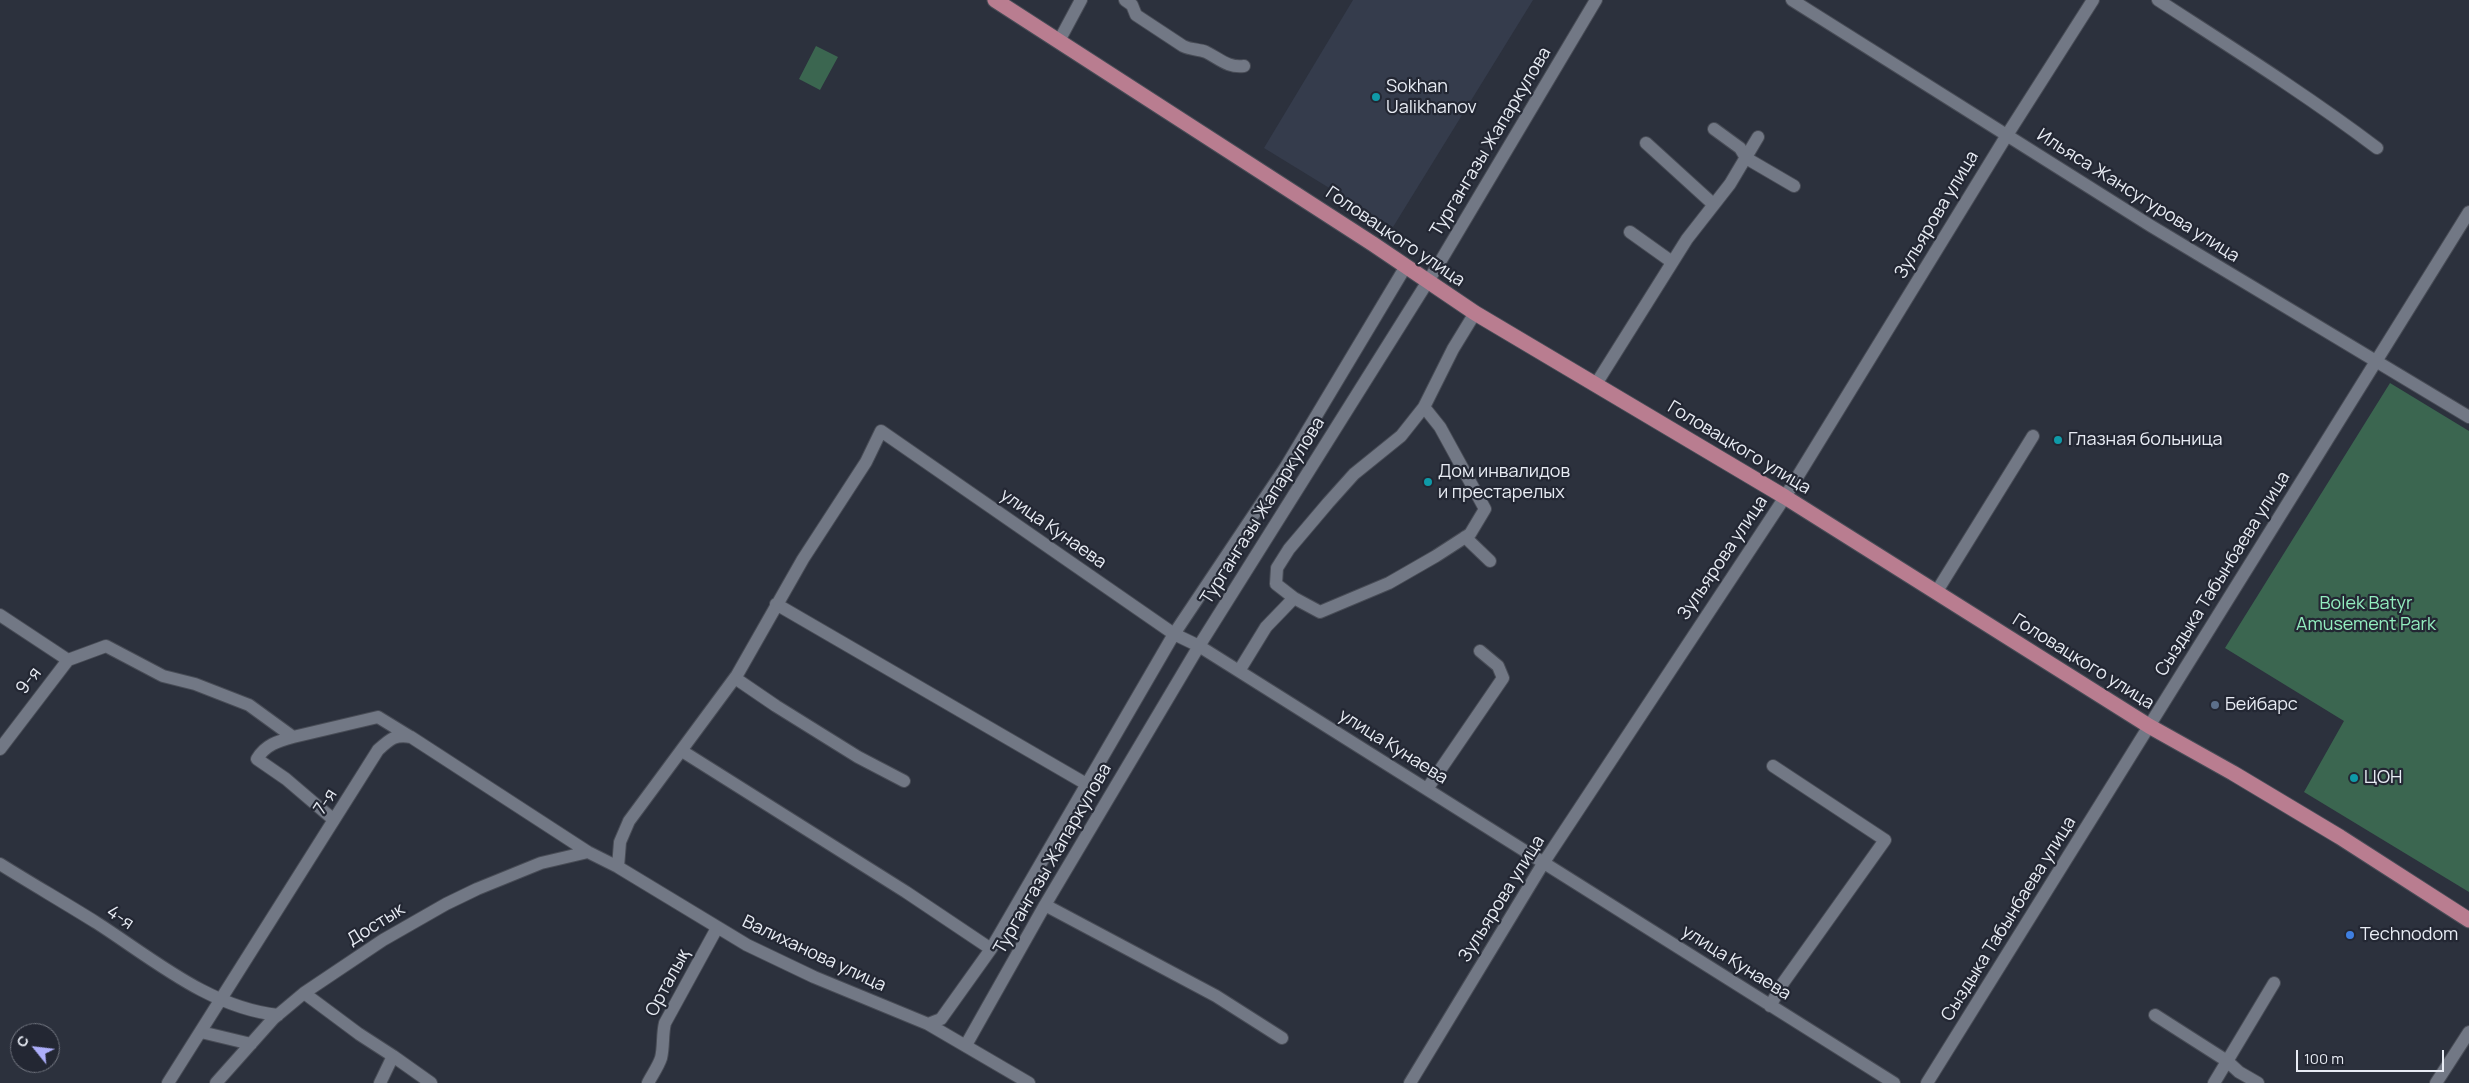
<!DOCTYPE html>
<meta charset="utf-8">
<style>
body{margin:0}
#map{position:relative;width:2469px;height:1083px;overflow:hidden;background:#2c313d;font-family:Manrope,sans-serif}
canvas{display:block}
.north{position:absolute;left:10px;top:1023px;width:50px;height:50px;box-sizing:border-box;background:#232733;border:1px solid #727680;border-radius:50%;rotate:299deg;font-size:14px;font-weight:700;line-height:20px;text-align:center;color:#e8ecf4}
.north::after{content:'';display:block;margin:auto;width:18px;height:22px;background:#adaffb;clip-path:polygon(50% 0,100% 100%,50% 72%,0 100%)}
.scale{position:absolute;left:2296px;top:1050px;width:148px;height:22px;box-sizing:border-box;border:2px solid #e8ecf4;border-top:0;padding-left:6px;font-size:15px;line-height:18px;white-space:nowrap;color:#e8ecf4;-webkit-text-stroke:4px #232733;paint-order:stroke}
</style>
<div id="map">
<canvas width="2469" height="1083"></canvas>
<div class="north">С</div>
<div class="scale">100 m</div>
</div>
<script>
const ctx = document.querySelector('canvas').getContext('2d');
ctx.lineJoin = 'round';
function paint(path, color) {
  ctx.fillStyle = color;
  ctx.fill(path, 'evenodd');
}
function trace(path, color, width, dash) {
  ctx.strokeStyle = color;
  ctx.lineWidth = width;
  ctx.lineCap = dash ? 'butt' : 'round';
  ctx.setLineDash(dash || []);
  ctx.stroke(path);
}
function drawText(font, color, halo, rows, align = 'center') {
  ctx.font = font + ' Manrope,sans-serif';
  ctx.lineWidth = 4.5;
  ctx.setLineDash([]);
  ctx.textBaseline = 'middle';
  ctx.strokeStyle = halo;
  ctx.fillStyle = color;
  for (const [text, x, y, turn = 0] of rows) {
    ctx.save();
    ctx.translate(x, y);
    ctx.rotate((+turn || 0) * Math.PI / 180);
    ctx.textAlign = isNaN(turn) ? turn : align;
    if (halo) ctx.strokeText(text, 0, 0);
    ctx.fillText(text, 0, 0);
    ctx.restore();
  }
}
paint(new Path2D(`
 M1353,0H1533L1393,227L1264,148Z`), '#353c4c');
paint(new Path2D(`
 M816,46L838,57L820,90L799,79Z
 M2390,383L2469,431V892L2304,792L2344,721L2225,648Z`), '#3b6650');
const minor = new Path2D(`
 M1125,0L1132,5L1136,15L1183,46C1191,50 1199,49 1206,52C1220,59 1228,68 1244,66
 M1792,0L2151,226L2469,417
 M2158,0C2232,48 2307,95 2377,148
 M1059,41L1081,0
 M1714,129L1740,148L1746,158L1794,186
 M1646,143L1713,204
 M1630,232L1672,262
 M1596,384L1687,239L1730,184L1758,137
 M1465,537L1490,561
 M1937,591L2033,436
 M1294,598L1320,612L1389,583L1436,556L1470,534L1485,509L1440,427L1424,407
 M776,604L1088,785
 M0,615L68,660L106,646L163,676L195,684L249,705L293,737L378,717L409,736
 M1239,671L1266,627L1294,598L1276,584L1277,568L1289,549L1328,503L1354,474L1401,436L1424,407L1453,349L1475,313
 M735,678L776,706L858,757L904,781
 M293,737C278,741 265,745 257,759L286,779L334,820
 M0,749L68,660
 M682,751L906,892L991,949
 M1427,789L1503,678L1498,666L1480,651
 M0,864C32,884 65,903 97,923C153,959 210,1008 278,1015
 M618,867L620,842L629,821L737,675L803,559L866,462L881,431L1174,634L1199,646L1894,1083
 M1045,905L1216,996L1282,1038
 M304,993L359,1034L393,1056L380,1083
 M1770,1006L1783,983L1885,840L1773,766
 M2155,1015L2227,1061L2239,1072L2258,1083
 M928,1024L941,1019L991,949L1174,634L1285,468L1406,266
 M201,1032L251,1044
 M966,1045L1045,905L1199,646L1440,262L1596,0
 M393,1056L431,1083
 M168,1083L378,750C390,739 395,734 411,737L588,852L618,867L747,945L814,977L928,1024L1029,1083
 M216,1083L273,1019L304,993L383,940L446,904L477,889L541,863L588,852
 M648,1083C652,1075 658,1067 661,1058C664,1046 662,1035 665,1023L717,928
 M1410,1083L1544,862L1785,497L2007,135L2093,0
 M1927,1083L2469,212
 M2214,1083L2274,983
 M2436,1083L2469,1032`);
const major = new Path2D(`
 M995,0L1373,244L1475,313L1785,497L2149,726L2233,773L2340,837L2469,920`);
trace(minor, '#484c56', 14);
trace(major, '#484c56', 17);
trace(minor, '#727885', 12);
trace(major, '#b97d90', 15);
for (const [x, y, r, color] of [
 [1376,97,5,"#0f9aa8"],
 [2058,440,5,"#0f9aa8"],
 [1428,482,5,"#0f9aa8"],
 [2215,705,5,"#5c6f8a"],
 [2354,778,5,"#0f9aa8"],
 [2350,935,5,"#3f7fe0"]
]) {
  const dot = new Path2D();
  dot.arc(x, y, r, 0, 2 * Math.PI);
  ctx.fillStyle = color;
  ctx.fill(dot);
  trace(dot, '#232733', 2);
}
drawText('18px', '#e8ecf4', '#232733', [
 ["Sokhan",1386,87],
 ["Ualikhanov",1386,108],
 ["Глазная больница",2068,440],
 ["Дом инвалидов",1438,472],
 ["и престарелых",1438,493],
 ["Бейбарс",2225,705],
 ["ЦОН",2364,778],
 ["Technodom",2360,935]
], 'left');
drawText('18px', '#e8ecf4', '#232733', [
 ["Тургангазы Жапаркулова",1491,142,-59],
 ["Ильяса Жансугурова улица",2138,196,32],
 ["Зульярова улица",1937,215,-59],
 ["Головацкого улица",1395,237,34],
 ["Головацкого улица",1739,448,31],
 ["Тургангазы Жапаркулова",1263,511,-58],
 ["улица Кунаева",1053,529,35],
 ["Зульярова улица",1723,558,-56],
 ["Сыздыка Табынбаева улица",2223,574,-58],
 ["Головацкого улица",2083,662,32],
 ["9-я",29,681,-52],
 ["улица Кунаева",1393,747,32],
 ["7-я",326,802,-57],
 ["Тургангазы Жапаркулова",1053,859,-60],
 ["Зульярова улица",1502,899,-58],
 ["4-я",120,918,34],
 ["Сыздыка Табынбаева улица",2009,919,-58],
 ["Достык",376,925,-32],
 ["Валиханова улица",814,954,25],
 ["улица Кунаева",1736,963,32],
 ["Орталық",668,983,-62]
]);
drawText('18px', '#93edbf', '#232733', [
 ["Bolek Batyr",2366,604],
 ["Amusement Park",2366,625]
]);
</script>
